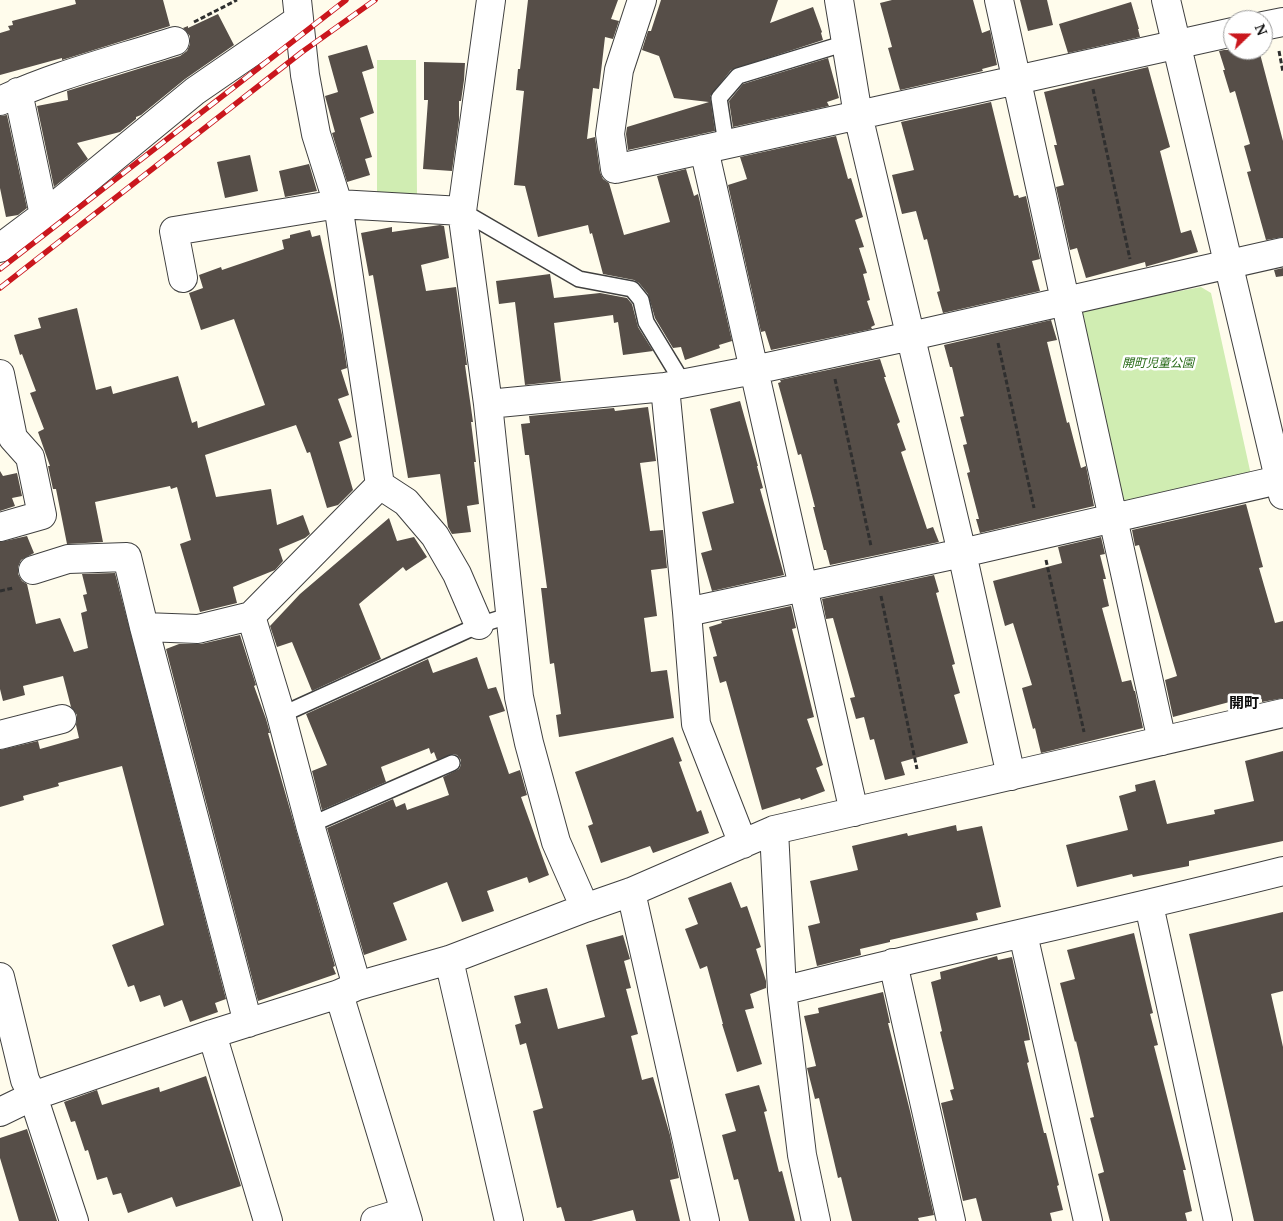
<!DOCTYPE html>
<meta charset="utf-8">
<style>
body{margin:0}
#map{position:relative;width:1283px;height:1221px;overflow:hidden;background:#fffcec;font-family:"Noto Serif",serif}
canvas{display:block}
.north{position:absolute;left:1223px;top:10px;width:50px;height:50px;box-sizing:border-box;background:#fff;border:1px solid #9e9e9e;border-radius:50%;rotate:68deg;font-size:14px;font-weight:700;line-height:20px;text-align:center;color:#0d0d0d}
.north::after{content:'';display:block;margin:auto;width:18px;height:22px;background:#ca171d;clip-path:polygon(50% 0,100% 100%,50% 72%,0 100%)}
</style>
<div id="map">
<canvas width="1283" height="1221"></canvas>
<div class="north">N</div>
</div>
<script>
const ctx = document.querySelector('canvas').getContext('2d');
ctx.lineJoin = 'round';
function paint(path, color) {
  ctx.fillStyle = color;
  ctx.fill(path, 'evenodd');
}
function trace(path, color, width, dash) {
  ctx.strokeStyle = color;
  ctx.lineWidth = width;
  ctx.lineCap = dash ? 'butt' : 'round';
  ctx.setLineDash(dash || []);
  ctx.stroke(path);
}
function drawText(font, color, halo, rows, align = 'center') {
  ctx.font = font + ' "Noto Serif","Noto Sans JP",serif';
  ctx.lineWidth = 5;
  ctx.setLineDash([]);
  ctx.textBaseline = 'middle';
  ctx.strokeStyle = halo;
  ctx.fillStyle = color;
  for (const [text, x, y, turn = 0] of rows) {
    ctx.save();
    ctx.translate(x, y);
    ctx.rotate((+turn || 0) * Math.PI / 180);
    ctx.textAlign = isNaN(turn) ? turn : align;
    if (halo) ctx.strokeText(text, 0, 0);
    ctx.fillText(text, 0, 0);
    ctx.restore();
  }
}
paint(new Path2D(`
 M377,60H416L417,195L377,196Z
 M1201,287L1211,293L1251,475L1122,510L1076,311Z`), '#d0edb2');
paint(new Path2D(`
 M75,0H163L170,26L62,60V58L0,75V33L10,30L8,26L13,25L12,21L76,4Z
 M528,0H618L611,19L619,21L613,39L605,37L599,89L593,88L587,139L595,137L600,172L603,179L609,183L624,235L670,222L657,176L686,169L694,196L698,194L732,341L719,345L720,348L685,360L681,347L673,348L655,318L648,294L639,283L634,280L603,274L592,233L590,234L588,225L538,237L525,186L514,185L524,91L516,90L518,69H520Z
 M661,0H778L770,23L813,7L822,32L821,33L823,40L731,70L710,96L715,131L628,150L626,134L627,127L709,102L674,98L659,56L642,50L648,31H651Z
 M892,0H973L982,33L990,30L997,65L982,69L983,71L900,90L888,48L892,47L880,3Z
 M1020,0H1047L1053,25L1028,31Z
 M1131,2L1139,29H1138L1140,37L1068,53L1059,24Z
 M218,14L234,45L185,79L141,115L136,117V119L120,132L77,143L88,159L54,187L37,106L68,100L67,91L180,56L187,51L190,44V36L183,28L188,26V28Z
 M367,45L374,68L362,72L374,113L360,118L372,157L365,159L370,175L347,182L332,133L335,132L325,96L338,92L328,56Z
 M1224,50H1259L1283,141V237L1266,240L1247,172L1251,171L1244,146L1250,144L1235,91L1230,93L1223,70H1225L1219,51Z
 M828,58L839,98L827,102L829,106L733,127L729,101L743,84Z
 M424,62L465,63L464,80L461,101H459V120L452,171L423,169L428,100H424Z
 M1148,67L1170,147L1160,151L1181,233L1191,230L1198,252L1148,266L1146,267L1145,262L1086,278L1077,248L1070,250L1056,187L1064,185L1054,145H1057L1044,92Z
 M991,102L1014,196L1018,195L1019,198L1026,196L1040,259L1032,261L1040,291L943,313L937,292L940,291L927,239L924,240L916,211L902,214L892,175L914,170L901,122Z
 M7,115L27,208L18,215L6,217L0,188V116Z
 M836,136L848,179L851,178L863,217L855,220L864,247L859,248L867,273L863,274L870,300L867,301L875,325L871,327L872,329L771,350L765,331L761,332L728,185L747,179L740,157Z
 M250,155L258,191L225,198L217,162Z
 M309,164L317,191L285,197L279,171Z
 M440,225L444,226L449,258L421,265L426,291L456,287L467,365H465L473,422H471L476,462H474L479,504L467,506L471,532L452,534L448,527L440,474L408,478L373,275L369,276L361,233L392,227V232Z
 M310,230L312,237L320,235L342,335L347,368L341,370L349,395L338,399L352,437L339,442L353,490L338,505L327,508L310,452L307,453L296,425L205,455L216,497L271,489L277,525L303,515L310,534L305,538L279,549L283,561L275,570L233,587L237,603L200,612L180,544L191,540L177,487L171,489L170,486L95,502L103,542L67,544L56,489H53L48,466H50L38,432L44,429L30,393L36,391L22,354L20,355L14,335L41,328L38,318L77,308L96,390L111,386L113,394L178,376L192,423L197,421L198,428L265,405L234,319L201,330L189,293L203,288L199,275L221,267L222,270L284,249L282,240L290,238V235Z
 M1283,268V276L1276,277L1274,270Z
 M550,274L554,298L600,293L627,298L632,304L638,327L653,351L623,355L618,322L614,323L613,315L554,323L561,381L525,385L515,302L499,304L496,281Z
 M1051,320L1057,340L1047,342L1067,423L1069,422L1081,468L1086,466L1094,506L980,533L976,519H979L967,473L970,472L963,445L967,444L960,417L964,416L952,367H950L944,345Z
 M880,359L886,377H884L900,422L897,424L906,450L901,452L927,529L933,527L939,542L830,565L826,550H824L813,507H815L801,454L798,455L778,383L781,382L780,380Z
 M740,401L758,466H757L763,488L760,489L784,575L712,591L701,553L712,550L702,512L734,503L710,409Z
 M648,407L656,461L640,463L650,531L663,530L667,568L651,570L657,616L644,618L651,672L667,670L674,718L559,737L556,715L561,714L554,663L550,664L541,588H547L529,455H525L521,424L530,423L529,416L614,408L615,411Z
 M0,471L3,476L17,473L22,496L12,498L15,506L0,511Z
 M1246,504L1263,567L1259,568L1275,623L1283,621V698L1262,702V699L1254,702L1252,696L1173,717L1165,680L1177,676L1139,545L1135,546L1132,530Z
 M389,518L397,541L414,537L427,557L406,571L403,567L359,604L381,659L312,691L292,642L277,647L270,626L300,594Z
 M27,536L34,553L21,560L18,567V574L22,581L27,584L36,624L60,618L74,652L88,648L81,613L87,611L83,595L87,594L82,574L115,573L226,999L215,1003L218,1012L190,1022L182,1000L164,1007L160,995L140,1002L134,985L128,987L112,945L164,925L122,766L58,783L59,786L23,796L24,800L0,807V750L38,741L40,749L79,738L76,725L77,715L71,707L63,676L23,686L25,695L3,701L0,689V542Z
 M1101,537L1105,554L1100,555L1106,579H1103L1109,606L1102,608L1122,682L1131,680L1134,691H1135L1143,728L1041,753L1035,728L1033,729L1022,688L1032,685L1013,623L1005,626L993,581L1062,563L1058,547Z
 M934,575L939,592L936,593L955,664L952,665L960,693L954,695L968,743L901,762L905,775L885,780L874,739L870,740L864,717L856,719L850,698L855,697L833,618L826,619L822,599Z
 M791,606L796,628L792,629L814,717L807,719L823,765L816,768L825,791L801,800L800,798L762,810L726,681L720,683L713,657L717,656L709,627L722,623L721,621Z
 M240,635L256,685L254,686L266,719L270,733H268L335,966L333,967L336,974L258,1001L166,649L179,644H201Z
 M477,657L488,689L496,687L505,711L489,716L509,774L520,770L527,795L521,797L549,875L529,883L527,877L487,891L494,911L462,922L447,882L393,903L407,940L364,955L327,828L393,799L396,807L405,803L407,810L449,795L443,777L459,769L461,765V760L457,755L453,754L437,760L434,752L431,754L429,748L381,767L386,782L322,810L312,771L327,765L306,714L428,659L433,673Z
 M673,737L682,761L679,762L697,812L701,810L709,833L653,853L650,846L601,863L588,826L593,824L575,772Z
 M1283,751V841L1189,861V866L1133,877L1132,874L1077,887L1066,845L1128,830L1119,796L1136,791L1135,785L1155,780L1167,824L1215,814L1214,810L1254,801L1245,761Z
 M956,825L957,831L982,826L1001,907L976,913L978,920L890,940V942L860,949L861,955L817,966L808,926L820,923L810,881L858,870L852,846L907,833L908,836Z
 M731,882L741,908L747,906L761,947L756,949L766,981V988L750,994L754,1008L745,1010L762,1064L737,1072L722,1024H723L707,966L700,969L685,929L698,924L688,898Z
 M1283,912V991L1271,994L1283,1047V1221H1254L1189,934Z
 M1134,933L1153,1013L1150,1014L1158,1045L1154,1046L1186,1170H1183L1192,1211L1185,1213L1187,1221H1110L1098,1174L1104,1172L1090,1118L1094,1117L1076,1041L1075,1042L1060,983L1075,979L1067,950Z
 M623,935L630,959L624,961L631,988L626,989L638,1034L631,1036L642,1080L653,1077L670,1135L679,1178L670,1180L680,1221H636L633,1210L591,1221H565L561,1207L557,1208L533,1111L543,1108L526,1043L520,1045L515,1025L521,1023L514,996L547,988L558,1029L605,1017L586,945Z
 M997,956L998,960L1012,957L1028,1029L1030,1040L1024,1041L1029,1062L1027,1063L1044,1133H1046L1059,1185L1057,1186L1063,1210L1050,1213L1052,1221H982L976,1198L963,1201L941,1103L953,1100L950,1090L954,1089L940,1032L942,1031L931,982L941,979L940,972Z
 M883,992L890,1023H888L910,1111L934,1215L918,1218L919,1221H852L841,1177L838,1178L819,1098L815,1099L807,1068L816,1066L804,1016L819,1013L818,1008Z
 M206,1076L241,1186L176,1207L172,1197L128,1213L121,1193L113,1195L107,1177L97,1180L88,1150L85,1151L75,1121L71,1122L64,1102L97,1090L102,1105L159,1087L160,1092Z
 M759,1085L767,1111L764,1112L779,1172L782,1171L795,1221H749L738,1179L734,1180L722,1135L736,1131L725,1094Z
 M27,1129L52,1205L57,1221H19L0,1158V1138Z`), '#564e48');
const service = new Path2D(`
 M726,144L719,98L738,76L846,43
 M462,211L579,279L632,289L641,300L646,322L683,383
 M281,715L479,625L511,615
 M310,825L452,763`);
const minor = new Path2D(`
 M297,0L305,75L316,134L338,204L380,485
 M491,0L462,211L488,404L519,697L529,743L556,842L585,908
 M642,0L619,70L610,134L615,169L1233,32
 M839,0L858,115L962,553L1011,776
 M999,0L1162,741
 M1263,26L1283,22
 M18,92L44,215
 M0,101C55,75 116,60 175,41
 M704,149L854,812
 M0,248L44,215L195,91L298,20
 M183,278L174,231L338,204L462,211
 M0,374L13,438L30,457L42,515L0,527
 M665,387L687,612L696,724L743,844
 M488,404L665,387L754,370L911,336L1283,252
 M33,570L68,559L127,557L144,627L248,1023
 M687,612L962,553L1283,479
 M144,627L198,629L251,616
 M0,735L62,719
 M774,830L782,991L802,1155L816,1221
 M631,892L705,1221
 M1149,905L1218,1221
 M1023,934L1088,1221
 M449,960L509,1221
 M893,963L951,1221
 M0,977L25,1080L33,1096L74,1221
 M357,986L310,825L281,715L251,616L380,485L406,502L435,536L457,574L479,625
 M782,991C948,949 1116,913 1283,871
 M339,994L408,1221
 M212,1034L268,1221
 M0,1112L33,1096L212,1034L339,994L357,986L449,960L585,908L631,892L774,830L1283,713
 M375,1221L405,1212`);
const tertiary = new Path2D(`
 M1166,0L1283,495`);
trace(service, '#404040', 18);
trace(minor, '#404040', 30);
trace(tertiary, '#404040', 30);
trace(new Path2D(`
 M194,22L237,0
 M1279,51L1283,72
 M1093,89L1130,259
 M998,343L1034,508
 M835,379L871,546
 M1046,560L1084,732
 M0,591L13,588
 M881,596L917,769`), '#2f2f2f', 3, [5, 2.5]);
trace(service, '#fff', 15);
trace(minor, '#fff', 28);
trace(tertiary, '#fff', 28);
const rail = new Path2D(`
 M0,269L346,0
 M0,288L302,52L375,0`);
trace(rail, '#ca171d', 5.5);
trace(rail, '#fff', 4, [11]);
drawText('italic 12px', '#276a17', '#fff', [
 ["開町児童公園",1158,364]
]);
drawText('bold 15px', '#0d0d0d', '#fff', [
 ["開町",1244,704]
]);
</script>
